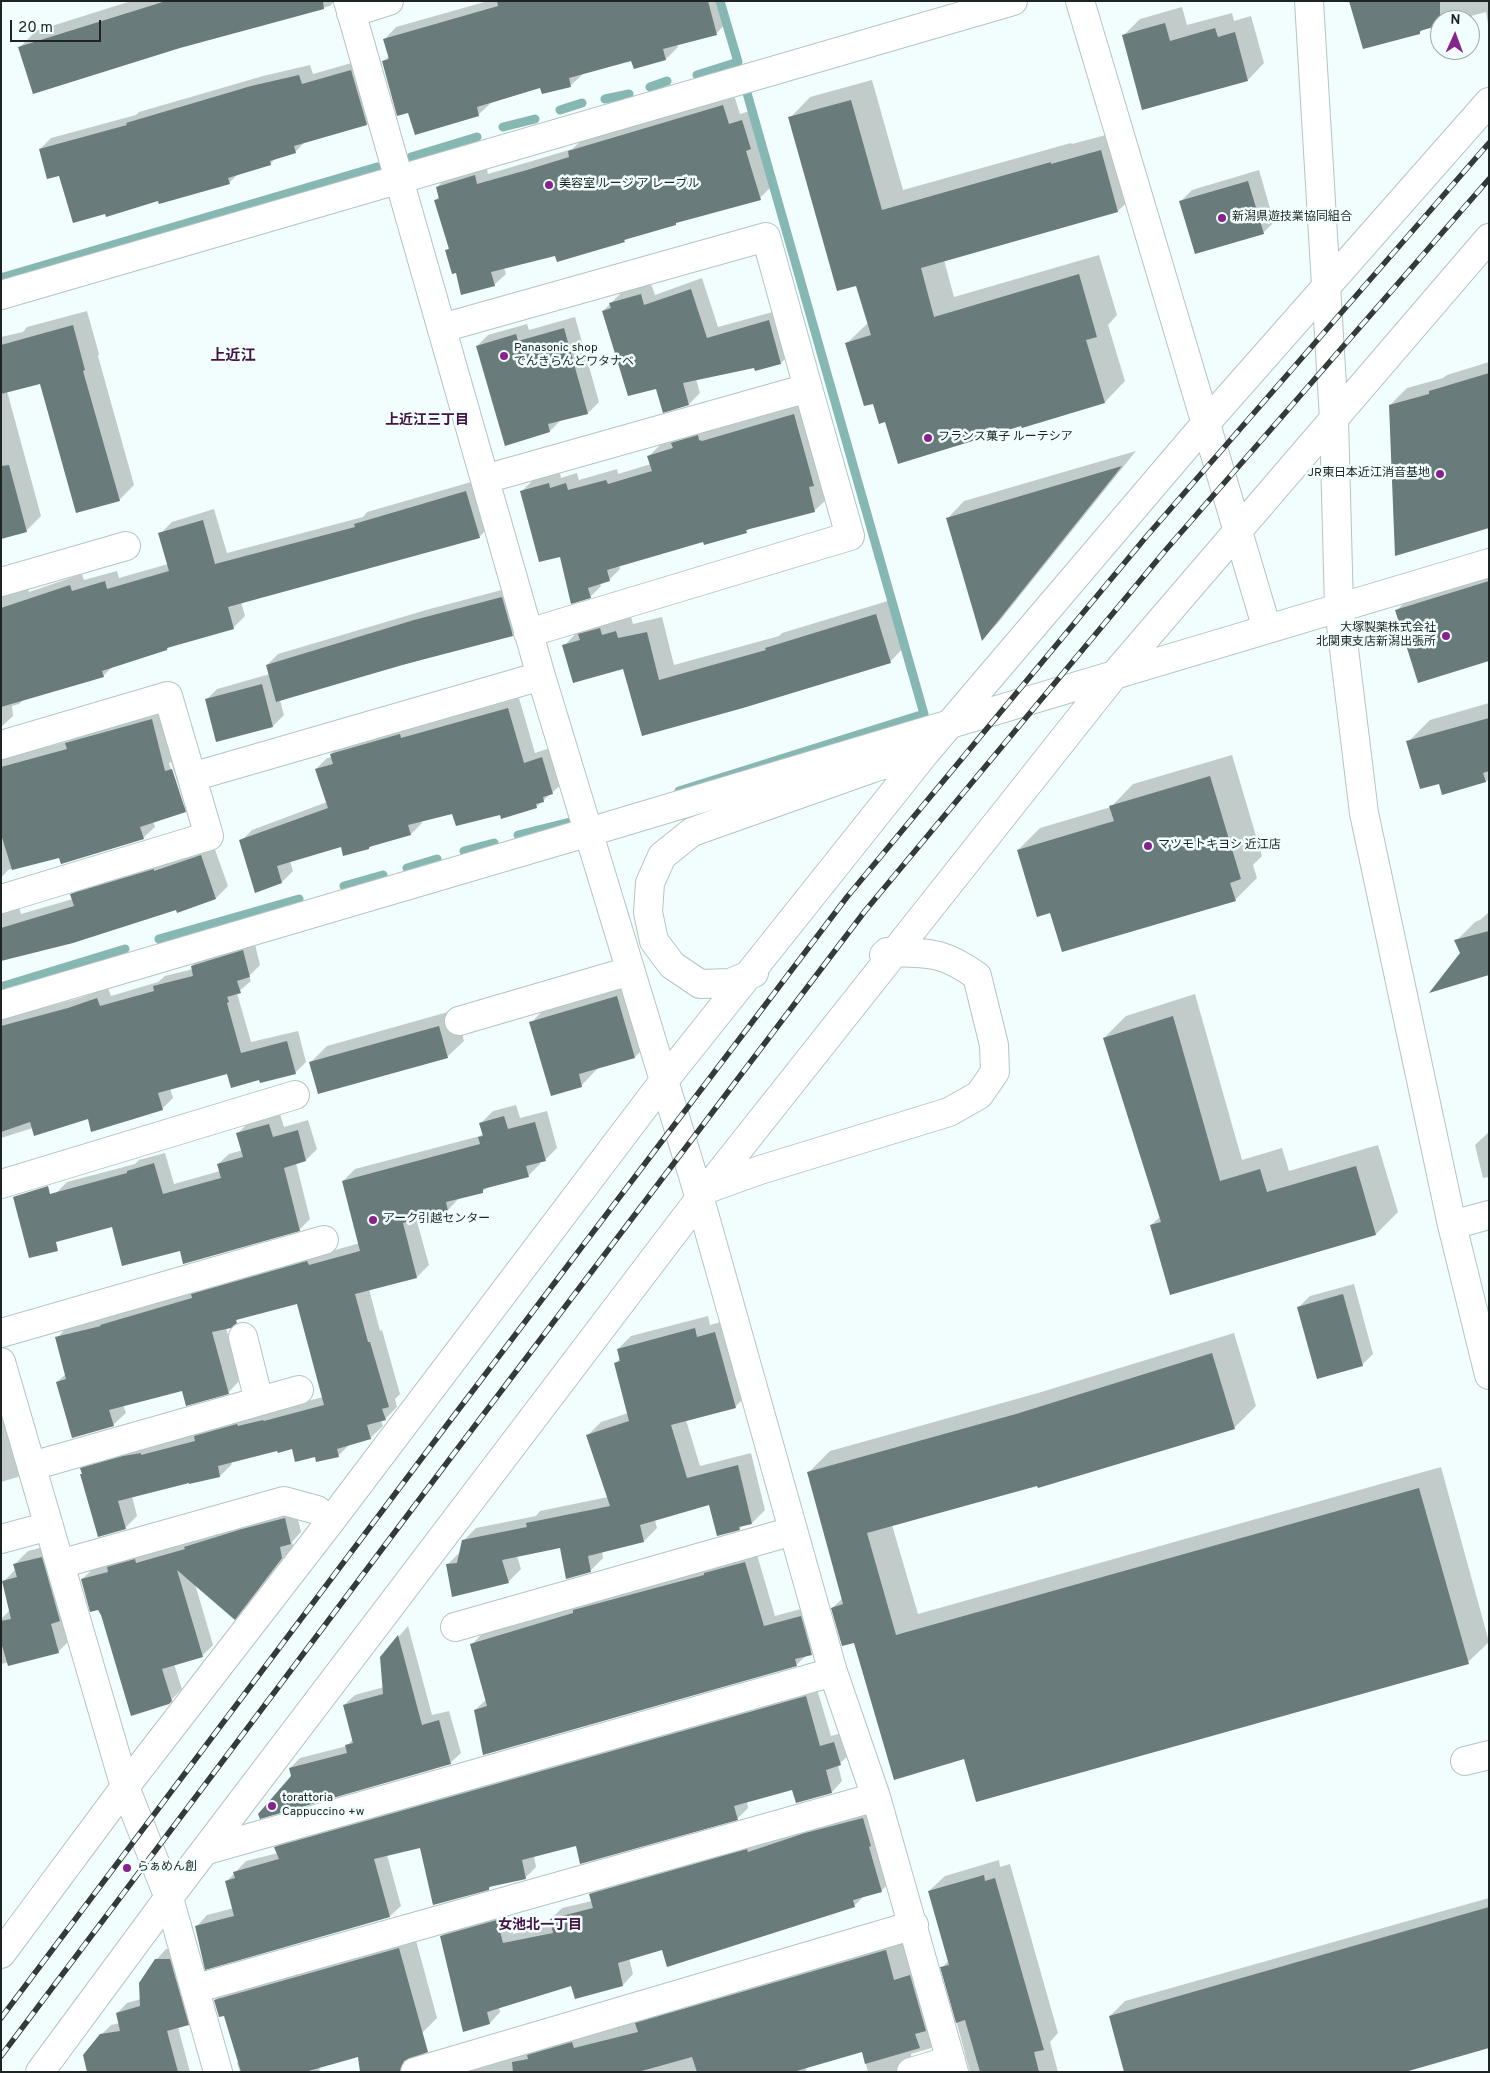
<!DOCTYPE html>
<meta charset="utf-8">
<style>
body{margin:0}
#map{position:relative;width:1490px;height:2073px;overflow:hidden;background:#f2fefd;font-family:Overpass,sans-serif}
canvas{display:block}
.frame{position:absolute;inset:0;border:2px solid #1d2423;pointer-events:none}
.north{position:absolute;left:1430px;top:10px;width:50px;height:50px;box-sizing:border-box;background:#f2fefd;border:1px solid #9da7a6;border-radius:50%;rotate:2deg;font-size:14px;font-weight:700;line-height:20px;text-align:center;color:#1d2423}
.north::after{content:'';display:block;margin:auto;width:18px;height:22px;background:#86248d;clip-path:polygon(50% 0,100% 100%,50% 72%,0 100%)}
.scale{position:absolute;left:10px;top:20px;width:91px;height:22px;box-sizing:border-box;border:2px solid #1d2423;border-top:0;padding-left:6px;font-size:15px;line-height:18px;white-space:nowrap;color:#1d2423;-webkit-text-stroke:4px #f2fefd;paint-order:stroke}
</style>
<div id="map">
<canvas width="1490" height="2073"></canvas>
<div class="frame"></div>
<div class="north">N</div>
<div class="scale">20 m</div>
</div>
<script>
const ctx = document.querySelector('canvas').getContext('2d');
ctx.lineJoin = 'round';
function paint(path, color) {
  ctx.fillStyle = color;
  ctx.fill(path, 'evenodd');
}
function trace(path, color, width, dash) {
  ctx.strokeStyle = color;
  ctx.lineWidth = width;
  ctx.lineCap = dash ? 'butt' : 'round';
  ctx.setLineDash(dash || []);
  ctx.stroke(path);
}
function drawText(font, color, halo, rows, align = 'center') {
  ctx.font = font + ' Overpass,"Noto Sans JP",sans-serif';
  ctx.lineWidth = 5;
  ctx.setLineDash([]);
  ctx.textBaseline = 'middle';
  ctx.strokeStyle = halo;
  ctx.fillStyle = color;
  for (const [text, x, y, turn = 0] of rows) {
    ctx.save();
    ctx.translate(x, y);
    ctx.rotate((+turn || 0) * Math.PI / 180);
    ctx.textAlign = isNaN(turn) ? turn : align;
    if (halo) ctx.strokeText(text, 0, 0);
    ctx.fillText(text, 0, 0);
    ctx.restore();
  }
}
paint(new Path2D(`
 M131,1H335L330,6L202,40L20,47L36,31Z
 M488,1H723L728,21L716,34L677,44L678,47L666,59H632L583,74L570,86L541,87L491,103L478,115L409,112L383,62L389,56L384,40L396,27Z
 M1349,1H1489V30L1486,12L1456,20H1440V24L1424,28L1420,32Z
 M1182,7L1187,25L1232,13L1234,21L1251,16L1264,63L1248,80L1123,36L1140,19Z
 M362,60L378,113L367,124L306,141L295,152L277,157L270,164L238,174L229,183L106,212L59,174L40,149L51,138L136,115L139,112L263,76L310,65L313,74Z
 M872,80L903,190L1071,143L1072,144L1121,131L1138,191L1118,211L944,260L954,297L1099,255L1117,315L1108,325L1125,381L1105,402L1023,426L886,421L873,403L847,343L869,322L857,284L790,118L810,97Z
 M734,95L740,114L753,110L761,137L757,141L771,187L760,198L678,221L675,224L627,238L624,241L556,254L504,268L506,274L494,285L457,272L447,250L449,248L435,200L440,196L437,187L448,176L486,165L488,174L539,159L572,149L581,141Z
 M1259,170L1274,222L1263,233L1181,201L1192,190Z
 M702,278L718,327L780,310L792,352L781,363L755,366L696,379L700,393L689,404L657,387L603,311L622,292L651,284L655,295Z
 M87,311L99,354L98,356L134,485L119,500L41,383L7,391L41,516L26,531L1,538V337L23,332L27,327Z
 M575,317L599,402L588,413L561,420L550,431L477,346L488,335L527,324L529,330Z
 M1489,362V527L1390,405L1407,388L1443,378L1447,375Z
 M805,404L826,500L815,510L751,527L746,532L704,540L619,565L620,569L609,580L600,583L601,586L590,597L561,555L522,491L533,480L560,473L561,478L577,473L579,480L617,469L618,474L651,464L649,456L660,445L675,440L684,432L713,430Z
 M1136,451L998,623L982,639L948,518L964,501Z
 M478,480L491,525L479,537L241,602L245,616L233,628L170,646L167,649L113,666L103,676L25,698L19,704L12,706L13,716L1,727V596L27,588L29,592L82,574L84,580L117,571L119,578L168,564L160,534L172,522L214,509L227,553L363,517L367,512Z
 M1489,566V660L1396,611L1418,589Z
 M513,587L523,623L512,634L280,700L284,715L273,726L217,740L206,700L217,689L270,674L267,665L278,654L426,610Z
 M891,600L905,646L890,662L643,735L624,668L564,646L579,630L615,613L617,621L631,617L633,624L662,617L674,665L779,636L782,633Z
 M519,698L535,753L553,747L564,782L536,807L501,813L453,812L421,820L422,823L411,834L372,845L369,848L342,845L290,861L293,871L282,882L256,891L241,841L252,830L327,802L316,769L327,758L332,757L331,754L342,743L412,728Z
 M1489,703V780L1443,793L1440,783L1408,742L1430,720Z
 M163,708L197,799L185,811L153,821L155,827L143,838L60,856L8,870L1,878V744L23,747L25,753L69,741L78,731ZM171,762L185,806H182L169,763Z
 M1232,755L1262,856L1253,865L1257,878L1235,900L1051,912L1018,850L1040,828L1111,807L1133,784Z
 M213,844L228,886L216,898L178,912L176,908L1,960V898L18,903L21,914L73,899L72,895L83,883Z
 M1489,912V974L1461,953L1456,941L1475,922L1480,920Z
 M254,940L260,965L249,976L251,981L237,993L251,1042L298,1031L306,1062L295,1073L228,1072L170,1088L173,1098L162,1109L138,1116L134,1119L92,1130L89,1118L33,1128L1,1138V1010H11L12,1016L80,998L108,988L111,996L158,982L165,976L193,969L192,966L203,955Z
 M634,980L651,1041L635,1057L598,1068L581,1086L531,1023L547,1006Z
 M1195,994L1242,1160L1282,1148L1289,1171L1378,1145L1398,1212L1376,1234L1151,1225L1161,1216L1104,1038L1126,1016Z
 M455,1010L464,1041L447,1057L311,1062L327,1046Z
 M516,1105L520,1118L547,1111L557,1148L545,1160L540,1162V1164L528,1176L488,1187L483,1191L460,1197L448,1210L416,1218L429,1265L417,1277L369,1289L380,1331L382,1330L400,1394L395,1399L397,1407L385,1419L381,1420L383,1426L370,1438L350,1444L338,1456L316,1455L293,1448L278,1450L231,1462L232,1464L220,1476L190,1483V1481L132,1496L137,1516L125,1528L81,1474L83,1473L82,1469L94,1457L323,1397L297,1302L241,1317L226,1328L240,1380L228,1393L182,1389L123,1405L126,1413L113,1425L57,1382L66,1374L57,1338L69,1325L360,1243L343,1181L355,1169L480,1136L484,1133L481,1123L493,1111Z
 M280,1114L284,1127L308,1120L317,1149L306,1160L296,1163L310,1219L299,1230L181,1249L113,1225L56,1193L67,1182L135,1164L139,1160L165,1153L174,1184L220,1171L218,1164L229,1154L243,1150L238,1133L249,1122Z
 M1489,1132V1177L1483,1178L1475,1145Z
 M1354,1284L1373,1354L1362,1365L1299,1307L1310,1296Z
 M708,1316L710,1325L728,1320L748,1394L735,1407L686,1420L700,1466L751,1453L765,1510L752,1523L743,1525L739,1529L710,1504L655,1520L657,1528L644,1541L602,1551L603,1558L590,1571L561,1547L517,1556L521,1569L508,1582L447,1565L460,1552L463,1541L476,1528L536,1516L540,1511L608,1497L588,1435L601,1422L628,1413L615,1364L620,1358L618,1349L631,1336Z
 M1234,1333L1256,1406L1234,1428L892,1525L918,1614L1441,1467L1489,1642L1468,1662L965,1758L855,1641L832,1608L843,1598L809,1472L830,1451L1038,1393Z
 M1,1400L29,1466L18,1477L1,1482Z
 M295,1508L301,1532L292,1542L293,1546L245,1607L235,1618L195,1584L213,1645L202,1656L174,1664L182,1689L168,1703L99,1609L82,1579L93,1569L112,1564L119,1557Z
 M55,1544L72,1638L58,1652L1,1664V1619L10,1610L3,1582L16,1569L14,1565L28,1551Z
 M756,1551L775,1616L812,1606L822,1642L796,1665L475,1710L487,1699L471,1645L482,1634Z
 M408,1626L432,1715L449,1711L461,1753L450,1763L292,1776L290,1768L300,1758L347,1746L354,1738L344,1705L355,1695L384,1687L381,1657Z
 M816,1686L831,1736L845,1732L851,1753L838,1765L842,1781L832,1792L793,1788L747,1802L748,1808L738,1818L581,1862L576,1845L534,1856L536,1867L525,1878L492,1885L488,1889L421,1846L387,1855L401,1906L390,1916L197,1926L207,1915L234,1908L227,1881L246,1861L278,1853L275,1848L286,1837Z
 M873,1808L892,1880L881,1891L864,1896L854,1906L663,1949L629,1958L633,1974L623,1985L575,1997L572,1984L499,2007L500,2012L490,2023L442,1936L452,1926L507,1910L513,1934L553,1925L551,1919L562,1908L592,1901L590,1894L601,1884Z
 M999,1860L1000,1867L1010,1864L1058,2033L1050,2042L1058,2072H970L942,1968L949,1960L929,1891L945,1876Z
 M1489,1898V2046L1110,2016L1125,2001Z
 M414,1933L437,2018L422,2033L319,2067L320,2072H240L237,2063L239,2061L225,2014L215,2000L230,1985Z
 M901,1935L909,1966L925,1961L946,2033L931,2048L911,2054V2061L922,2072H868L862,2050L805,2067L807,2072H438L639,2021L652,2009Z
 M166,1949H180L198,2014L188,2024L178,2027L190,2072H88L101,2035L111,2025L120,2023L117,2013L127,2003L141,1999L156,1960Z`), '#0003');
trace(new Path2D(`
 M697,75L738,62L720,1
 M650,87L667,81
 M605,99L629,94
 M560,110L582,103
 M503,127L535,119
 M411,157L477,137
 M1,278L377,167
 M679,791L924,714L747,93
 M518,835L570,822
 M464,851L494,843
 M407,868L437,859
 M344,886L383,875
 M159,939L299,899
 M1,987L125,949`), '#86b7b3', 9);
paint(new Path2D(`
 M166,1H323L324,9L180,48L33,94L18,47Z
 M497,1H708L717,35L663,49L666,60L634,69L631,61L569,78L571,87L542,94L540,88L477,107L479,116L415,135L408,113L397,116L382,61L389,59L383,39L498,6Z
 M1349,1H1440V25L1420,31V34L1363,49Z
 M1165,23L1170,41L1215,28L1218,37L1235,32L1248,81L1142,110L1122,35Z
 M351,70L367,125L294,146L296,153L270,161L271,165L228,178L230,184L159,204L158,201L106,217L105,214L73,223L59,176L47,179L39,149L127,125L126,123L251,86L299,75L302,84Z
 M851,100L882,210L1051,162V164L1101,150L1118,212L921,268L934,317L1079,274L1097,337L1086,340L1105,403L1022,428L1021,426L898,464L885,422L879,424L873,404L864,406L845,343L871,335L856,286L837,291L788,117Z
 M723,105L729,124L742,120L751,149L746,151L761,200L676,223V225L624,240L625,242L557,262L555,256L491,272L495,286L461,295L456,273L452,274L445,250L449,249L434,200L439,199L436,187L475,175L477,184L527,170L569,157L568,151Z
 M1248,181L1264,234L1195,254L1179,201Z
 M691,289L707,338L769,320L781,364L755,371L754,368L683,383L689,405L663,413L656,389L628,396L602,311L611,308L609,303L641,294L644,305Z
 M73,325L85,370L83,371L120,501L76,513L40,384L1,394V345Z
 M564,328L588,414L548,424L550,432L505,446L476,346L516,334L518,341Z
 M1489,373V528L1395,556L1389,405L1429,394V391Z
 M794,414L814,486L809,487L815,512L746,530L747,533L704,545L703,542L607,570L610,581L588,588L591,598L571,604L560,557L539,562L520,491L549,483L550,488L566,483L568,490L606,480L608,484L652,471L647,456L673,448L671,443L698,435L699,440L702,441Z
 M9,465L27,532L1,539V466Z
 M1122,466L982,641L946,518Z
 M466,491L480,538L228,607L234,629L167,648V650L102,671L104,677L1,707V608L70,585L72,591L105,581L107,589L169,571L158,533L203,520L215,564L355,527L354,524Z
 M1489,581V661L1418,683L1395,610Z
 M502,597L513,636L402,665L276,702L266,665L414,620Z
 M876,614L891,663L743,708L642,736L623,669L573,683L562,645L580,640L578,634L600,628L602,635L616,631L618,638L647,632L659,680L766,650L765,648Z
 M262,684L273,727L216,742L205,699Z
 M508,708L524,763L542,757L553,794L543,797L544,802L536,804L537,808L501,819L500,815L456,826L452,814L408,825L411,835L369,847V849L343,856L341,847L277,866L282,883L255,893L239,840L328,808L315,769L333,764L330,754L400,734L401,738Z
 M1489,718V771L1483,773L1486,782L1442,795L1439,784L1420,789L1406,741Z
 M152,719L165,771L172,769L186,812L140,827L144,839L61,864L59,858L12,870L1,834V767L67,749L65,743Z
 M1210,776L1241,879L1230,883L1236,901L1062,952L1050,913L1037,917L1017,850L1114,821L1109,806Z
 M201,855L216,899L177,913L176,910L73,943L1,961V928L74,906L70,894L154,869V871Z
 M1489,931V975L1429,993L1460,953L1454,940Z
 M243,950L250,977L237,981L241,993L227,997L229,1002L227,1003L241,1053L287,1041L296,1074L260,1083L259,1080L231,1088L227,1074L158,1093L163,1110L91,1132L88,1119L34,1136L30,1122L1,1132V1026L68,1008L97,998L100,1006L154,991L153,986L193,976L191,966Z
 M617,996L635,1058L579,1074L582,1087L551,1096L529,1022Z
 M1173,1016L1220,1181L1260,1169L1267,1192L1356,1166L1376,1235L1170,1295L1150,1225L1161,1222L1103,1038Z
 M439,1026L448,1058L318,1094L309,1062Z
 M504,1116L508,1129L535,1122L546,1161L526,1166L529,1177L483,1189V1193L446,1202L448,1211L403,1223L417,1278L355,1294L368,1342H370L389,1407L382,1409L386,1420L367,1425L371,1439L337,1449L339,1457L316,1462L315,1457L295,1462L292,1449L278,1453L277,1451L218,1466L220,1477L189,1484V1483L118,1501L126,1529L98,1537L80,1474H82L80,1468L123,1456L141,1453V1455L195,1441L194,1436L237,1424L238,1426L263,1420L264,1421L324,1405L297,1304L236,1320L237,1323L231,1328L212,1332L229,1394L186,1406L182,1391L109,1410L114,1426L72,1438L56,1382L66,1379L55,1337L101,1326L100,1325L192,1298L191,1294L307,1261L309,1265L360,1251L342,1181L480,1144L478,1137L483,1136L479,1123Z
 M269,1124L273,1137L298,1130L306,1161L284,1168L300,1231L183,1264L180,1251L122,1266L112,1227L56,1242L58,1251L29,1258L13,1197L48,1186L50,1194L127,1173V1171L154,1163L163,1194L221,1178L217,1164L243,1157L236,1133Z
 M1343,1294L1363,1366L1317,1379L1297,1307Z
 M695,1328L697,1337L715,1332L736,1408L671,1425L687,1478L738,1465L752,1524L739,1527L740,1530L717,1536L709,1505L640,1525L644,1542L588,1556L591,1572L566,1579L560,1548L502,1560L509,1583L452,1597L446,1564L457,1563L462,1540L527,1527L526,1523L610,1506L586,1435L629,1421L614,1363L620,1361L617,1349Z
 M1212,1353L1235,1429L1038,1488L1037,1486L867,1533L896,1635L1419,1488L1469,1664L976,1802L964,1759L894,1780L854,1643L842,1646L831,1608L843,1604L807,1472L1016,1414Z
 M285,1518L291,1544L280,1547L282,1558L235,1620L177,1570L203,1657L162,1669L172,1701L169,1704L131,1716L101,1615L98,1610L90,1612L81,1579L108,1572L107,1567L135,1559L136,1563L185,1549L184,1547L242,1529Z
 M42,1557L60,1621L51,1624L59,1653L8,1666L1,1642V1621L11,1619L2,1581L17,1577L13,1564Z
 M745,1562L764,1626L801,1616L812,1655L795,1659L797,1666L483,1755L474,1710L487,1706L470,1644L573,1613V1610L704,1575V1573Z
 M398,1635L422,1725L439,1720L451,1764L260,1819L258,1814L291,1776L289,1768L347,1753L345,1745L353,1743L343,1705L383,1694L380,1657Z
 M806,1696L820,1746L834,1742L841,1765L826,1770L832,1793L796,1803L792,1790L734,1806L738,1820L580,1864L576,1846L522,1860L526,1879L489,1887V1890L433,1905L420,1848L374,1859L390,1917L205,1970L195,1926L234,1916L225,1881L235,1878L233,1872L279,1859L274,1847Z
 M863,1818L871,1846L869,1847L882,1892L853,1900L855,1907L667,1967L662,1950L618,1963L623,1986L575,1999L571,1986L487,2012L490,2024L463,2032L440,1936L497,1920L503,1943L553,1933L550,1919L593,1908L589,1894L747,1849L748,1852L805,1833Z
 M984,1875L985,1881L995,1878L1044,2050L1034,2052L1039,2072H980L965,2020L956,2023L940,1967L949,1965L928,1891Z
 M1489,1907V2048L1405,2072H1124L1109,2016Z
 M399,1948L428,2052L404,2061L400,2072H360L358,2057L305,2072H241L224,2016L219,2017L214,2000Z
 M886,1950L894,1980L910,1975L926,2031L915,2034L920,2048L865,2064L862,2052L793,2072H697L692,2057L638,2072H513L512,2062L528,2059L527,2055L572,2042L574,2048L638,2032L635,2023Z
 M155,1959H170L189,2025L167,2031L178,2072H87L83,2055L100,2034L120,2031L116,2013L140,2006L139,1983Z`), '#697b7a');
const minor = new Path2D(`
 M348,1L541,676
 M1080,1L1267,629
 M1309,1L1334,419L1339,608L1364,813L1452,1225L1489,1375
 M351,13L389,1
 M1,295L1013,1
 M442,328L766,237L808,388L485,479
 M1,582L126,546
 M528,633L850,536L808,388
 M1,745L168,696L209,836L1,899
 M192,777L541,676L700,1199L833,1672L876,1797L954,2072
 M754,973L730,983L700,984L672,965L654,941L648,912L650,883L662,856L692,832L873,768L926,752
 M1,1005L589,832L1489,563
 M459,1021L630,971
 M1,1184L295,1095
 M707,1189L760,1170L949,1112L979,1095L995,1072L994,1045L977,976C942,951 929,953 887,952L884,955
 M1452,1225L1489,1215
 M1,1333L324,1240
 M243,1337L259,1401
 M1,1362L125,1787L169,1898L218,2072
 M32,1466L299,1390
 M1,1539L49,1526
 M60,1564L284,1501L317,1510L330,1522
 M455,1627L793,1531
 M1465,1761L1489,1755
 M207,1850L833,1672
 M1,1954L125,1787L330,1522L663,1082L926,752L1206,423L1489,102
 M195,1991L201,1987L876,1797
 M40,2072L164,1904L707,1189L1115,674L1489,238
 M415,2072L914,1925
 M911,2072L951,2060`);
trace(minor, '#b2c5c3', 30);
trace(minor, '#fff', 28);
const rail = new Path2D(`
 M1,2018L437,1438L847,897L1146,537L1489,143
 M1,2056L455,1452L865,911L1164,552L1489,179`);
trace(rail, '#333a39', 5.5);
trace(rail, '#f2fefd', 4, [11]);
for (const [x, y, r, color] of [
 [549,185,5,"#86248d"],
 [1222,218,5,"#86248d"],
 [504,356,5,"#86248d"],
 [928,438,5,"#86248d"],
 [1440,474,5,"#86248d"],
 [1446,636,5,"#86248d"],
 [1148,846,5,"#86248d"],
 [373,1220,5,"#86248d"],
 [272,1806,5,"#86248d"],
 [127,1868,5,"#86248d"]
]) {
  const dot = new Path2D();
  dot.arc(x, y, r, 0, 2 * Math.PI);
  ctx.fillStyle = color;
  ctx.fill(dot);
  trace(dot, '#f2fefd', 2);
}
drawText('12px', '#1d2423', '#f2fefd', [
 ["美容室 ルージ ア レーブル",559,185],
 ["新潟県遊技業協同組合",1232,218],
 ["Panasonic shop",514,349],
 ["でんきらんどワタナベ",514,363],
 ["フランス菓子 ルーテシア",938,438],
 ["JR東日本近江消音基地",1430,474,"right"],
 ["大塚製薬株式会社",1436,629,"right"],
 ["北関東支店新潟出張所",1436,643,"right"],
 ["マツモトキヨシ 近江店",1158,846],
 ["アーク引越センター",383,1220],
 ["torattoria",282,1799],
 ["Cappuccino +w",282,1813],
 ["らぁめん創",137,1868]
], 'left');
drawText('bold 14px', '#421345', '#f2fefd', [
 ["上近江三丁目",427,421],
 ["女池北一丁目",540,1926]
]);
drawText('bold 15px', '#421345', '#f2fefd', [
 ["上近江",233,357]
]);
</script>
